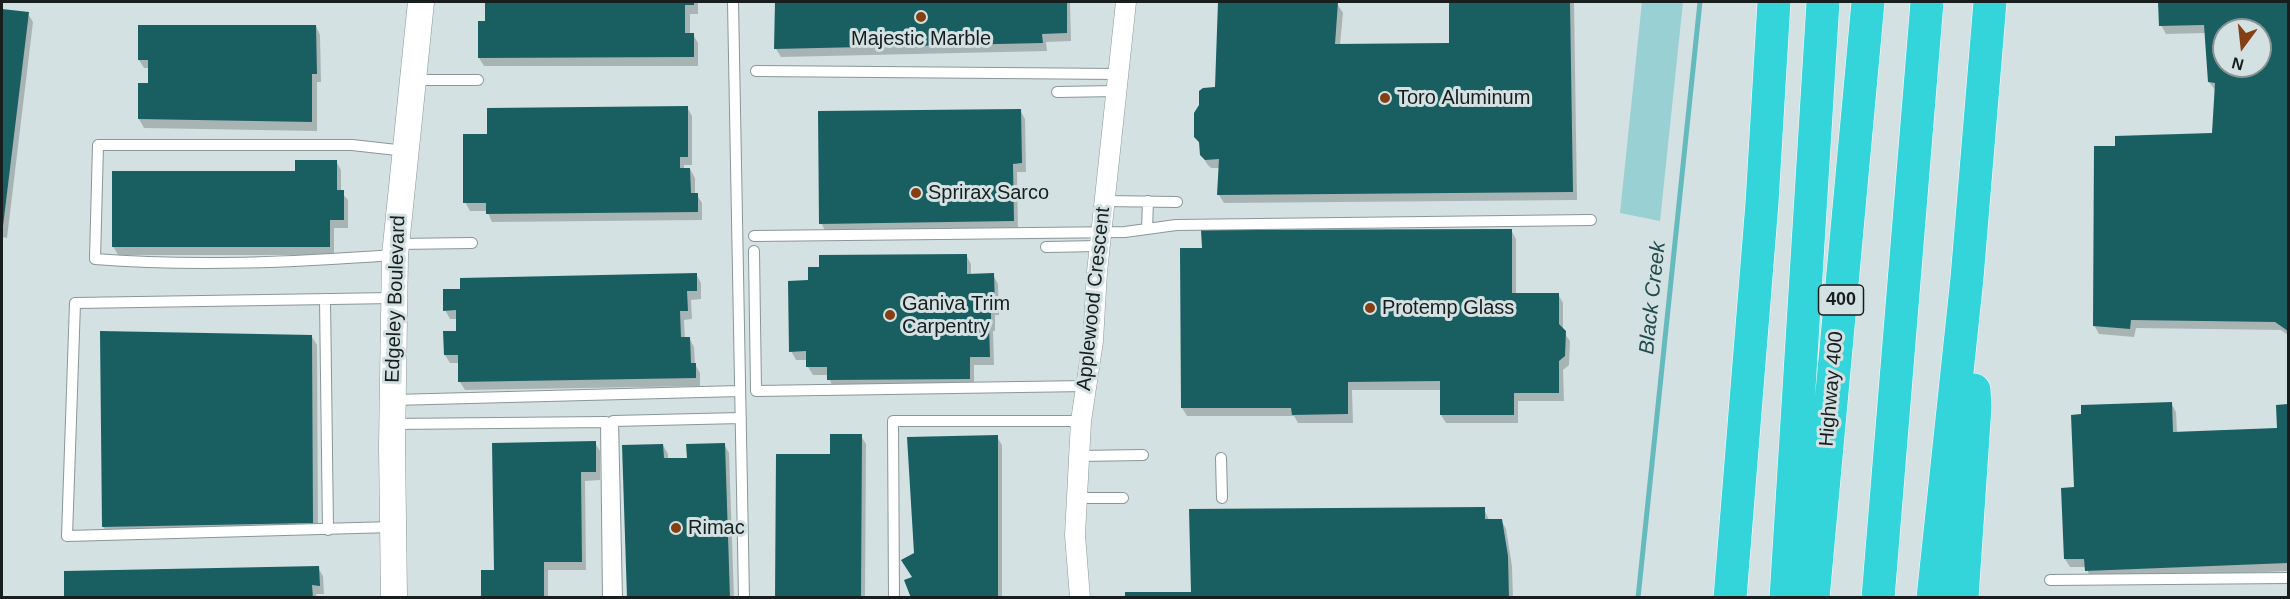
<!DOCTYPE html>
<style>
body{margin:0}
#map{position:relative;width:2290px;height:599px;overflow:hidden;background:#d3e1e2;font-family:Helvetica,sans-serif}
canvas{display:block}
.frame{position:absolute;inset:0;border:3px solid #181d1d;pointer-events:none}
.north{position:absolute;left:2212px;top:18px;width:60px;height:60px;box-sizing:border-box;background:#d3e1e2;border:2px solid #889393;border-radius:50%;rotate:195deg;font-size:16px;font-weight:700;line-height:24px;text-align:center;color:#181d1d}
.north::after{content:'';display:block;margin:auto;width:21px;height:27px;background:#844013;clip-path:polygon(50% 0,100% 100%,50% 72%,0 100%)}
</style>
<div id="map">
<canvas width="2290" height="599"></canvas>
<div class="frame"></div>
<div class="north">N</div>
</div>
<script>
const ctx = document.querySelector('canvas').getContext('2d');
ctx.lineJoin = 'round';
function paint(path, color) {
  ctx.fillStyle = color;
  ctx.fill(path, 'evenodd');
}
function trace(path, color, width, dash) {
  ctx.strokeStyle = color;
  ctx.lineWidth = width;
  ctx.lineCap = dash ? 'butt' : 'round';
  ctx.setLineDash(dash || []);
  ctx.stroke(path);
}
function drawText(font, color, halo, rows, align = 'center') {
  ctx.font = font + ' Helvetica,sans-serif';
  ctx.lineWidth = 6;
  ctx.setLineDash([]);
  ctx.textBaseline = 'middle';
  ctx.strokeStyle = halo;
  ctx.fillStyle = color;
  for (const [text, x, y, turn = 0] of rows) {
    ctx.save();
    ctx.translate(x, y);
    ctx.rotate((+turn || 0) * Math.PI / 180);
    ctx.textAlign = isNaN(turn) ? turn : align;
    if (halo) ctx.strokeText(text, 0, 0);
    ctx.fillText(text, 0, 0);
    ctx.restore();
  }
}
paint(new Path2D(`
 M1642,2H1683L1660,221L1620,213Z`), '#98d0d3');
paint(new Path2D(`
 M487,2H698V14H690V34H693L698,43V66H484L479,58L487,23Z
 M777,2H1070L1071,41L1046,42L1047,51L781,57L776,49Z
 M1219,2H1336L1343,13L1340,45L1450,44L1451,2H1574L1577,200L1224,203L1219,195L1220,168H1211L1207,164L1202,155L1201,146L1195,136L1217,89Z
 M2160,2H2288V335L2281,330L2136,328L2134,337L2099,334L2094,325L2117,147L2214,134L2216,91L2209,82L2206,33L2166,34L2161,25ZM2224,30H2260V66H2224Z
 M2,10L28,14L33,22L7,238L2,237Z
 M316,26L320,35L321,82H317V131L144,128L139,119V85H149V68H144L139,60Z
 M687,107L692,116V165H684V169H690L695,178V195H697L702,203V220L492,222L487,211H470L465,202L489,136Z
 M1020,110L1025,119L1026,172H1017L1018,230L826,232L821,223Z
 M336,161L341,170V192L348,200V228H334V255H118L113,246L297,173Z
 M1511,230L1516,239V294H1558L1563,303V331L1570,341L1569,365L1563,370L1564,401H1518V423H1446L1441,415V390H1352L1353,423H1298L1294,416H1187L1182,408Z
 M966,255L971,264V275H993L998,284L999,315H995V331H993L994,365H974V387L833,388L828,375H813L808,367V360H796L791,351L810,282Z
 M696,274L701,283V299L691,300L692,319L684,320L685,339L689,338L694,347L695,364L700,373V386L465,390L460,382L459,363H450L445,355L458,333V319H450L445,310Z
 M312,337L317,345L318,531L108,535L103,526Z
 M2171,403L2176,412L2177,433L2278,430L2277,406H2288V571L2091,579L2086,567H2070L2065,559L2075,489Z
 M861,436L866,444L865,598H777L831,456Z
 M997,437L1002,445V598H913L915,554Z
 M595,443L600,451V480L585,481L586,570H548V598H483L496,571Z
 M724,444L729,453L734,598H629L663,445L668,454V460L688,459Z
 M1484,509L1489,520H1501L1506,529L1512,566L1513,598H1127L1193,593Z
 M318,568L323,576L324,594H316L317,598H66Z`), '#0003');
trace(new Path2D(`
 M1638,598L1700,2`), '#65babe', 5);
paint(new Path2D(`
 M485,2H694V5H685V33H694V57L478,58V21H485Z
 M775,2H1067V33L1042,34L1043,43L774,49Z
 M1218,2H1338L1335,44L1449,43V2H1570L1573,192L1217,195L1219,159L1205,160L1200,155L1199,142L1194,137V113L1199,105V91L1203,88L1215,87Z
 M2158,2H2288V331L2275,322L2131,320L2130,329L2093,326L2094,146H2115V136L2212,133L2215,83L2208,82L2204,25L2159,26ZM2224,30H2260V66H2224Z
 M2,9L29,12L3,226H2Z
 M138,25H316L317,74H312V122L138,119V83H148V60H138Z
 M688,106V157H680V168H690L691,193H698V212L486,214V203H463V134H487V108Z
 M1021,109L1022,163L1013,164L1014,221L819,224L818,111Z
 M295,160H337V190H344V220H330V247H112V171H295Z
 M1512,229V293H1559V324L1566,331L1565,356L1559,361V393H1514V415H1440V381L1348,382V414L1292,415L1291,408H1181L1180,248H1202L1201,230Z
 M967,254V274L994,273L995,307H991V323H989L990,357H970V379L827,380V367H806V351L789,352L788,281L808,280V267H819V255Z
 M697,273V291H687L688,311H680L681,337H690L691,363H696V378L458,382V355H444L443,331H456V310L443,311V289H460V278Z
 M100,331L312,335L313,523L102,527Z
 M2172,402L2173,432L2277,428L2276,405L2288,404V563L2085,571L2084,559H2064L2061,488L2074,487L2071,415L2081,414V405Z
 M830,434H862L861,598H775L776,454H830Z
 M998,435V598H911L904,580L912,577L901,560L914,553L907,437Z
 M596,441V472H581L582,562H544V598H481V570H494L492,443Z
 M725,443L730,598H627L622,445L663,444L664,458H687L686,444Z
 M1485,507V519H1502L1508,556L1509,598H1125V592H1191L1189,509Z
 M319,566L320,586L312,585L313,598H64V571Z`), '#195e61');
const service = new Path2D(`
 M733,2L744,598
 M756,71L1119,74
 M414,80H478
 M1057,92L1117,91
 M1104,201L1177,202
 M1147,229L1148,201
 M754,236L1125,232L1176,225L1591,220
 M397,244L472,243
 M1046,247L1099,246
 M754,251L756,391L1086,386
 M394,255C295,262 195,267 95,259L98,145H352L406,151
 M325,299L328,530
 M393,400L740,391
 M392,424L606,422L608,598
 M1079,456L1143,455
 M1221,458L1222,498
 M1077,498H1123
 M393,527L67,536L75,303L394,298
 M2050,580L2288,578
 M617,598L613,421L741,418
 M894,598L893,421H1081`);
const minor = new Path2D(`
 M1080,598L1075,535L1081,421L1093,341L1097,272L1126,2`);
const tertiary = new Path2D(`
 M394,598L392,445L395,255L421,2`);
const motorway = new Path2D(`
 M1730,598L1762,203L1774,2
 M1786,598L1823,2
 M1813,598L1868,2
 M1878,598L1927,2
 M1933,598L1967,278L1990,2
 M1962,598L1975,407L1974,390`);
trace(service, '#8a9798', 12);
trace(minor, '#8a9798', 21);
trace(tertiary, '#8a9798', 27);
trace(motorway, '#fff', 34);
trace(service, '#fff', 10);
trace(minor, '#fff', 20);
trace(tertiary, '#fff', 26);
trace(motorway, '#34d4db', 33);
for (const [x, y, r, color] of [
 [921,17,6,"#844013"],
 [1385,98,6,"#844013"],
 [916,193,6,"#844013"],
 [1370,308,6,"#844013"],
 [890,315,6,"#844013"],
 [676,528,6,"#844013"]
]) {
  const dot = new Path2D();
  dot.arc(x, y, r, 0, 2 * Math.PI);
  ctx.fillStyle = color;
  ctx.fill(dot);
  trace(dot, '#d3e1e2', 2);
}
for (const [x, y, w] of [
 [1841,300,45]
]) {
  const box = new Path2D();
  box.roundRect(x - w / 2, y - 15, w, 30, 4.5);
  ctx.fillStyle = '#d3e1e2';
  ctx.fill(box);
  trace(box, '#181d1d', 1.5);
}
drawText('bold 18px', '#181d1d', null, [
 ["400",1841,300]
]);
drawText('20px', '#181d1d', '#d3e1e2', [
 ["Majestic Marble",921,39,"center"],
 ["Toro Aluminum",1397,98],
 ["Sprirax Sarco",928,193],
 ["Ganiva Trim",902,304],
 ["Carpentry",902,327],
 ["Protemp Glass",1382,308],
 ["Rimac",688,528]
], 'left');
drawText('20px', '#181d1d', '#d3e1e2', [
 ["Edgeley Boulevard",396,299,-88],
 ["Applewood Crescent",1094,299,-84],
 ["Highway 400",1832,389,-85]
]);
drawText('italic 21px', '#224a4c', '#d3e1e2', [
 ["Black Creek",1653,298,-84]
]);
</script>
